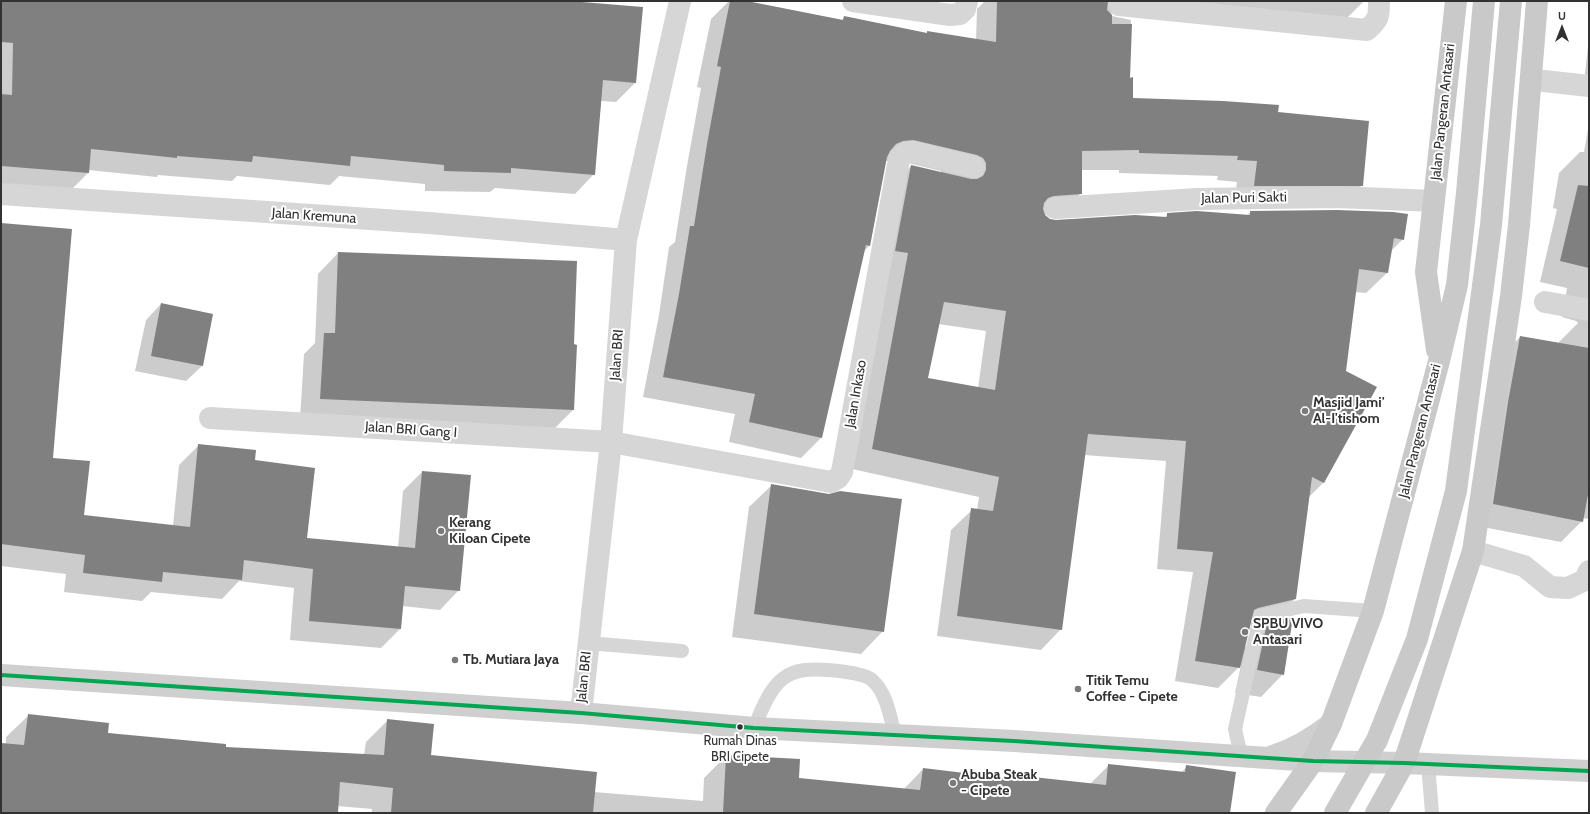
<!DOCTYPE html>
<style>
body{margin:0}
#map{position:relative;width:1590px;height:814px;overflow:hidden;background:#fff;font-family:Cabin,sans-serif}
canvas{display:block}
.frame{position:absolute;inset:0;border:2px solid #323232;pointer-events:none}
.north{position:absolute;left:1542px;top:8px;width:40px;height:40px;-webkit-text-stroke:3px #fff;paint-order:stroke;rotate:0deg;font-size:11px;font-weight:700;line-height:16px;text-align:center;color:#323232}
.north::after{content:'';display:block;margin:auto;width:14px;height:18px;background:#323232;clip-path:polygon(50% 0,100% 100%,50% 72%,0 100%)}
</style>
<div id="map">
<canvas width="1590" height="814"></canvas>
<div class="frame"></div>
<div class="north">U</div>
</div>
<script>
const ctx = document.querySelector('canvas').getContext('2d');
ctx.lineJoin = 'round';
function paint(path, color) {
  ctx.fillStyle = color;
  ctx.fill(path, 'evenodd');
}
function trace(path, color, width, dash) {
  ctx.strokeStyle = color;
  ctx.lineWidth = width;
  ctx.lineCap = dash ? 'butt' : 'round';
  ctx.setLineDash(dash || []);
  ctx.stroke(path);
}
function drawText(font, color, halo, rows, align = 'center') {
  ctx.font = font + ' Cabin,sans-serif';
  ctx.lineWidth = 4;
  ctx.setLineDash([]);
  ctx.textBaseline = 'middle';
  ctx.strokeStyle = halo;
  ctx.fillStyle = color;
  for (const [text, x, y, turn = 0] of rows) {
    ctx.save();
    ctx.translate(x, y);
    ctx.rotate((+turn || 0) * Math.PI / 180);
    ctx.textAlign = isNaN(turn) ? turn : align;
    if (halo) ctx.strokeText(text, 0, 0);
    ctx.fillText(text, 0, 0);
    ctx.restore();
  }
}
paint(new Path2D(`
 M1,1H553L635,83L616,102L601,101L594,174L575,194L495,188L490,192L425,191V184L339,176L330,185L237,176L232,181L158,175L157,177L88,170V173L69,192L1,190Z
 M729,1H742L841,21L845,17L926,34L928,32L976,40L977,9L985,1H1364L1345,20L1119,6L1110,15L1112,16L1131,20L1129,79L1132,99L1277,112L1362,185L1341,206H1234L1237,182L1217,180L1218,176L1119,173V170H1081V193L1060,214L1043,215L1049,220L1164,218L1168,214L1247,215L1251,212L1403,239L1390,252L1387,273L1366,293L1355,292L1345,371L1375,388L1323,483L1308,498L1295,599L1274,619L1249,625L1244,648L1268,624L1283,674L1261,697L1235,693L1241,665L1218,688L1175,681L1193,572L1157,569L1166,461L1084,455L1061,629L1041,650L937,636L951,530L972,510H977L979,497L852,469L890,187L911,166L941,173V171L896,160L885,161L870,245L863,252L821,438L801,458L729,442L735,414L643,397L659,315L669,247L675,242L687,166L701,88L697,87L711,19ZM938,324L986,331L978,388L927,379Z
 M1589,38V82H1584Z
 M1589,124V519L1582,518V521L1561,542L1472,525L1499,358L1520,337L1558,343L1578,323L1576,321L1562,317L1567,288L1540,282L1557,209L1553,208L1559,173L1580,152H1584Z
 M1,224L52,458L83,516L173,526L179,465L199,445L254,461L305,539L398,548L403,491L422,472L459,590L440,610L402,606L400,629L381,648L290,640L294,588L239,581L222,599L151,592L142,601L64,592L66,574L1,566Z
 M338,253L573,345V410L553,430L300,419L304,354L315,343L318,274Z
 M161,304L202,366L186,381L135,371L146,320Z
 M772,485L883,631L861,654L732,637L749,507Z
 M28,716L107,733L224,748L364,755L366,742L388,720L430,756L594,792L703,801L704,778L726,756L797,778L903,790L923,769L1003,779L1006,775L1090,784L1109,765L1181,773L1187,766L1229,813H372V809L337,806V813H1V744H6V737Z`), '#0003');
paint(new Path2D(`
 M1,1H570L643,7L636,83L603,80L595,175L511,168V173L444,171V165L351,156L350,166L253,156L252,162L177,156V158L91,149L89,173L1,166V94L12,95L13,43L1,42Z
 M730,1H747L843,20L844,16L927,33V31L996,42L997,1H1108L1107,10L1112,15V24H1132L1130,78L1133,77V98L1223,101L1279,105L1278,112L1369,121L1363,186H1254L1257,161L1237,160L1238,156L1139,153V150L1082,151V194L1054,196L1048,198L1044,203L1043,209L1045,215L1050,219L1056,220L1135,215L1167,217V213L1197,211L1250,215V211L1337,210L1393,212L1408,214L1404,240L1394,238L1388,273L1359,269L1346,371L1377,387L1324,483L1312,477L1296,599L1258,608L1254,610L1240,668L1195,661L1213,552L1177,549L1186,441L1088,434L1062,630L957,616L971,508L993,511L999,477L872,449L908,253L895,251L911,165L971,179H977L983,176L986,170V163L983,158L977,155L913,140L903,141L896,144L890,151L887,157L870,246L866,245L822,438L749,422L755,394L663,377L679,294L690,226H694L707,144L721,67L717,66ZM944,302L1006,311L995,390L928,378Z
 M1578,185L1589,186V268L1560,261Z
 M1,223L72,229L53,458L90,461L84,515L190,527L198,444L256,450L255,460L315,468L307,538L415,548L422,471L471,475L460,591L405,586L401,629L309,621L313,569L244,560L242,580L163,572L162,582L83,573L85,555L1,544Z
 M338,252L577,261L574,344L577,345L574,410L320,399L324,333H335Z
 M161,303L213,314L203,366L151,356Z
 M1520,336L1589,348V489L1583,522L1493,504L1508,402Z
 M771,484L829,494L840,491L902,499L884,632L754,614Z
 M1293,617L1284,675L1257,670L1267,623Z
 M28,714L109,723L108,733L226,744V747L384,755L387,719L434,724L431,755L597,772L593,813H391L393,788L340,782L338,813H1V743L24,745Z
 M726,755L800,759L799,778L920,790L923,768L1006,778V774L1106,785L1108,764L1185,772L1186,765L1236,772L1230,813H723Z`), '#808080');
trace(new Path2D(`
 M588,643L682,651
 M754,728C774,679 783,664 839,671C847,672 866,674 872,680C887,693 890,717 895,735
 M1241,756L1235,729L1260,616L1304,606L1373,611
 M1428,764L1432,813`), '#d6d6d6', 14);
trace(new Path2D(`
 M853,1L950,15L960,14L965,9L967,1
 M1119,5L1367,30C1379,19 1379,17 1379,1
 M1544,81L1589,86
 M1,194L429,223L626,240
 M1055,208L1197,199L1337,197L1433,201
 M1545,302L1589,310
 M210,418L611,442L831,482L838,478L842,472L899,159L905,153L914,152L974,167
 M1473,551L1524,566L1550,587L1568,588L1585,580L1589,571
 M581,713L611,442L626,240L680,1`), '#d6d6d6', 22);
trace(new Path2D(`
 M1,675L581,713L754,728L1014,741L1313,761L1404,763L1589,771
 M1273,756C1295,749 1313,738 1331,724`), '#cfcfcf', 22);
trace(new Path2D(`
 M1437,350L1426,272L1456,1
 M1276,813L1313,761L1331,724L1373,611L1439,361L1457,285L1467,193L1484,1
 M1376,813L1404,763L1473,551L1511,296L1519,225L1537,1`), '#c9c9c9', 22);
trace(new Path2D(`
 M1335,813L1377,740L1417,639L1456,491L1491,225L1511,1`), '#c9c9c9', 22);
trace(new Path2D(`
 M1,675L581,713L754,728L1014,741L1313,761L1404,763L1589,771`), '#00a651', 4);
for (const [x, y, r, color] of [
 [1305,411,4,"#7a7a7a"],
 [441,531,4,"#7a7a7a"],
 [1245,632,4,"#7a7a7a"],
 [455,660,4,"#7a7a7a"],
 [1078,689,4,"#7a7a7a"],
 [740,727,3.5,"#323232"],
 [953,783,4,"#7a7a7a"]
]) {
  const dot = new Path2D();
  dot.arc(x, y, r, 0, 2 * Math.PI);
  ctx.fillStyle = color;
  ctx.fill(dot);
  trace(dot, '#fff', 1.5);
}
drawText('13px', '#323232', '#fff', [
 ["Rumah Dinas",740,741],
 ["BRI Cipete",740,757]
]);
drawText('14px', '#323232', '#fff', [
 ["Jalan Pangeran Antasari",1443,112,-84],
 ["Jalan Puri Sakti",1244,198,-1],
 ["Jalan Kremuna",314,216,4],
 ["Jalan BRI",617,355,-86],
 ["Jalan Inkaso",856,394,-80],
 ["Jalan BRI Gang I",411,430,4],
 ["Jalan Pangeran Antasari",1420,431,-76],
 ["Jalan BRI",584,677,-84]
]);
drawText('bold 14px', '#323232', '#fff', [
 ["Masjid Jami'",1313,403],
 ["Al-I'tishom",1313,419],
 ["Kerang",449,523],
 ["Kiloan Cipete",449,539],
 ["SPBU VIVO",1253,624],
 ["Antasari",1253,640],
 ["Tb. Mutiara Jaya",463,660],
 ["Titik Temu",1086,681],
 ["Coffee - Cipete",1086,697],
 ["Abuba Steak",961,775],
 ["- Cipete",961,791]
], 'left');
</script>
